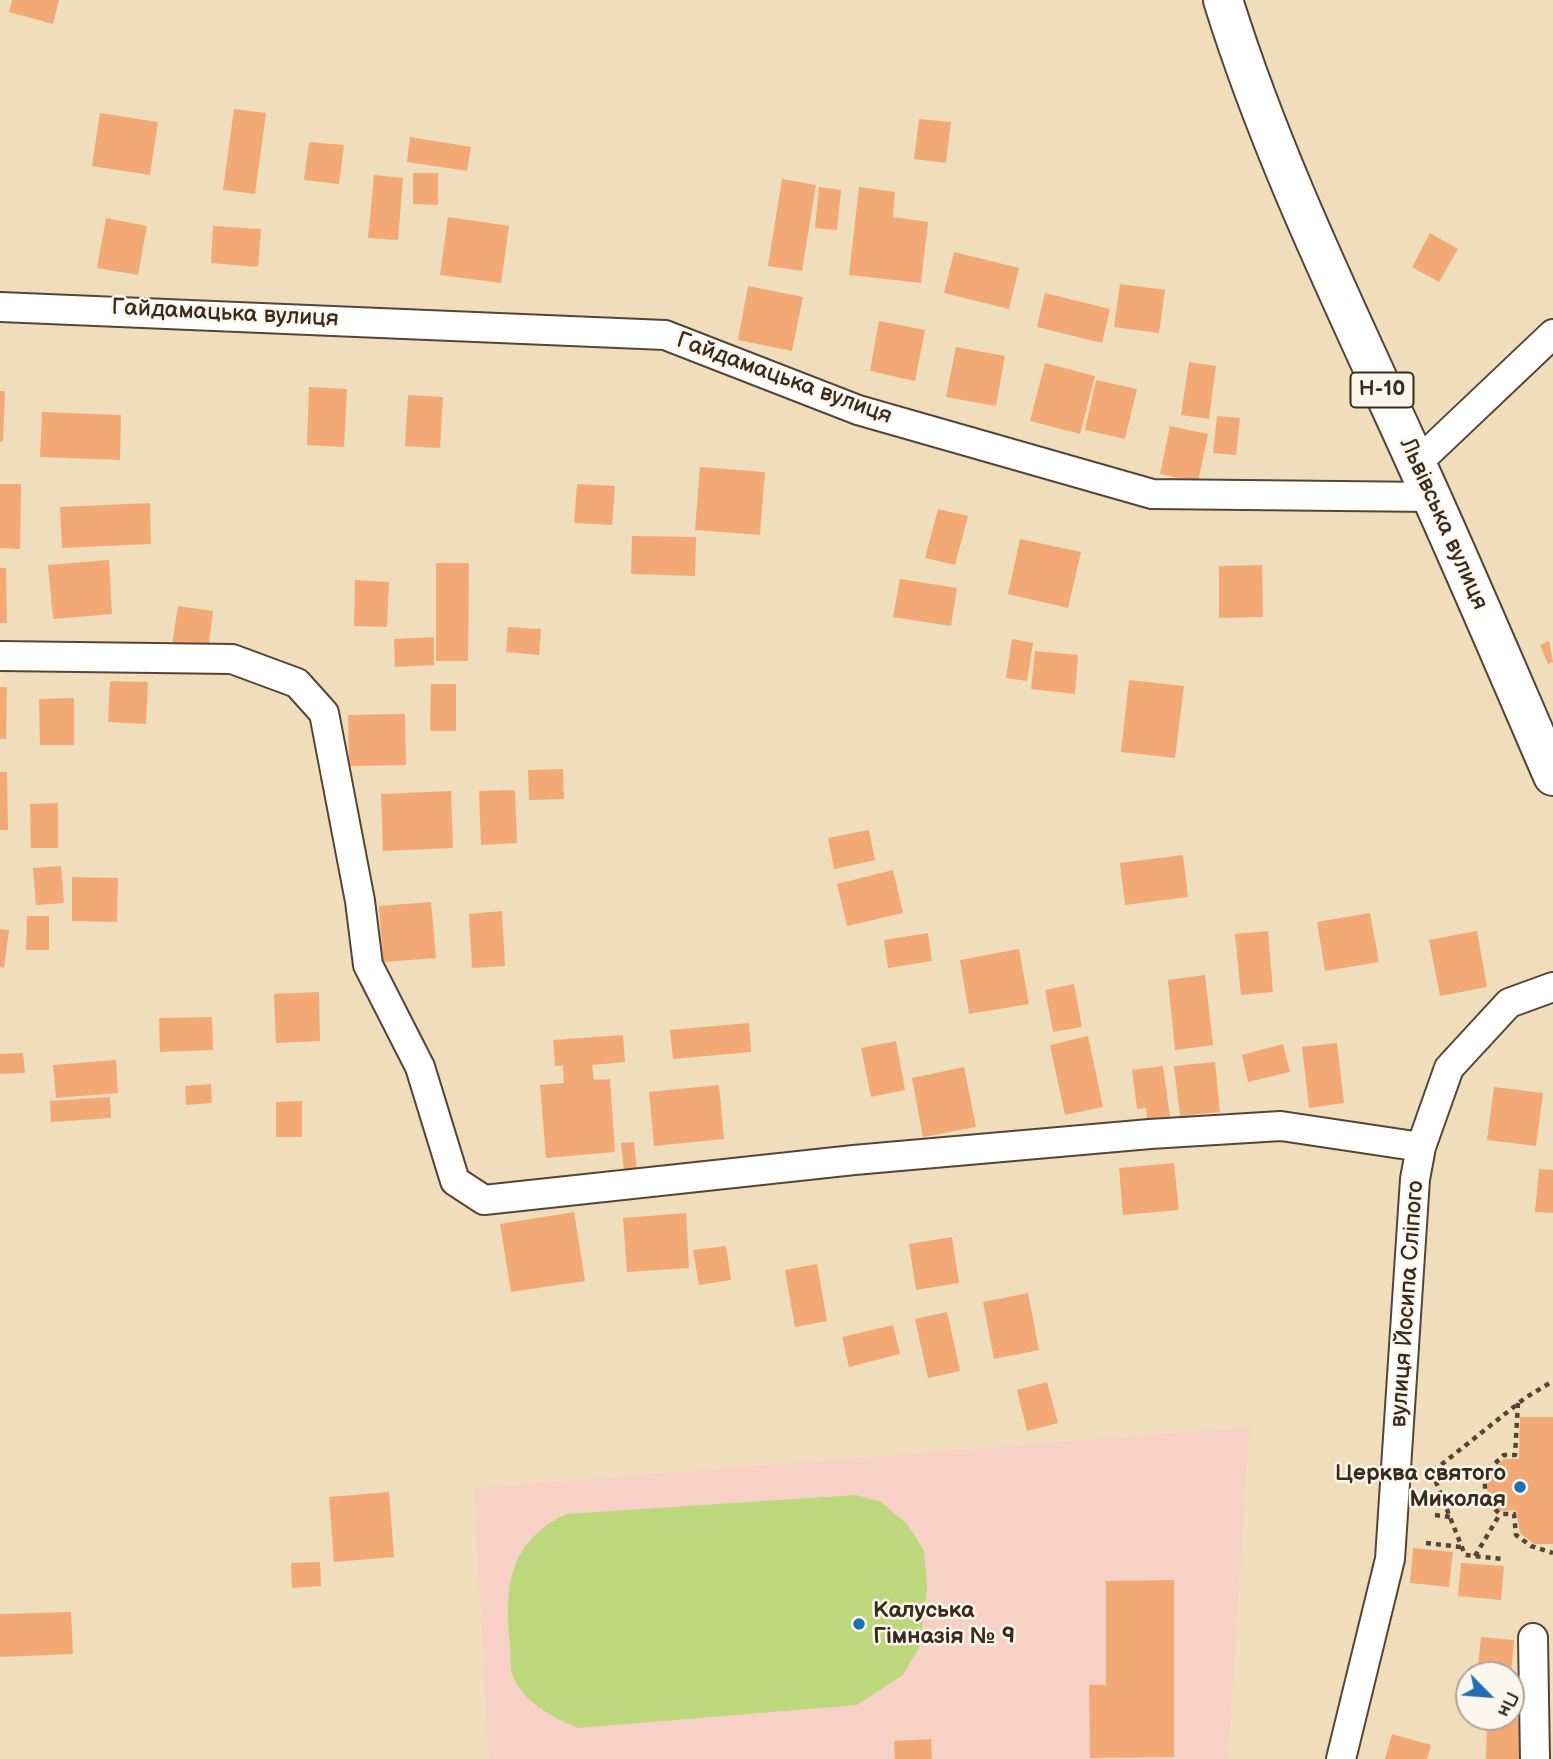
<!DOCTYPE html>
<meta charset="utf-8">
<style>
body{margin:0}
#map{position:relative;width:1553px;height:1759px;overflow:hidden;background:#efddbb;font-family:"Balsamiq Sans",sans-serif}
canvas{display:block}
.north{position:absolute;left:1455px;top:1661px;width:70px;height:70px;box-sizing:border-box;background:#fbf7ec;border:2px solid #aea59a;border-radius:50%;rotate:115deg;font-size:19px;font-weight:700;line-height:28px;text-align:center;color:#3b2a1e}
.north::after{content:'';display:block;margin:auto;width:24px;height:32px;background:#1f6fb2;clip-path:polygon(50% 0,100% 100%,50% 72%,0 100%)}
</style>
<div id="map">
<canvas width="1553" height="1759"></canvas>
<div class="north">Пн</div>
</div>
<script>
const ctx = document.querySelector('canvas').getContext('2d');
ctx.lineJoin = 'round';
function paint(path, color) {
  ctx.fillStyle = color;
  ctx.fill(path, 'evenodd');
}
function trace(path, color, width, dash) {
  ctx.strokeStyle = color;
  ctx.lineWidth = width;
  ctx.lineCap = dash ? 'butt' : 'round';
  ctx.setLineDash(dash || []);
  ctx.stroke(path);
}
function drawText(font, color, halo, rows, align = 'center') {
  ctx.font = font + ' "Balsamiq Sans",sans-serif';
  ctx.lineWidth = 5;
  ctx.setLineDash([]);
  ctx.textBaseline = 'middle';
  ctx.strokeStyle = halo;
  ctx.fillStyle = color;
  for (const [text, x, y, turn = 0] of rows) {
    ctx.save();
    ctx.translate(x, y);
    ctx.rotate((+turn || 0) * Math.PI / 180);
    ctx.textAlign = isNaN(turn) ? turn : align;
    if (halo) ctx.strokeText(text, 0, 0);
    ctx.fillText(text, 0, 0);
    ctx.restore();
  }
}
paint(new Path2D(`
 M1249,1427L1228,1759H489L474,1488Z`), '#f7d1c6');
paint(new Path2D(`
 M856,1495L881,1502L907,1524L924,1551L927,1587L920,1646L903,1675L857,1705L578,1728C554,1718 526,1704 514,1679C509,1670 511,1653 510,1642C504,1583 510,1542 566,1514Z`), '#bdd77c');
paint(new Path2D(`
 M12,0H59L53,24L9,12Z
 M234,109L266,113L255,194L223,190Z
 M100,113L158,122L150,175L92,166Z
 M919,119L951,122L946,163L914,159Z
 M410,137L471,147L467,171L407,162Z
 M309,142L344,145L339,184L304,180Z
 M413,173H438V205L413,204Z
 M374,175L403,178L398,240L368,238Z
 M782,179L816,185L802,271L768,266Z
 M819,187L841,190L837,230L815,228Z
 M859,187L895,192L893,217L928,222L921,283L849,275Z
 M448,217L509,226L501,283L440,275Z
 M106,218L147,226L138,275L97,268Z
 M213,226L261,229L258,267L211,263Z
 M1430,233L1458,249L1439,282L1412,267Z
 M954,252L1019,268L1009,309L944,293Z
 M1120,284L1165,290L1159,333L1114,327Z
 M748,286L803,297L792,351L738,340Z
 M1045,293L1110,309L1102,343L1037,327Z
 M879,321L925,330L915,381L870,371Z
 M956,347L1005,356L996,406L946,397Z
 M1189,362L1216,366L1209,419L1181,415Z
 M1045,363L1095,376L1080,434L1030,421Z
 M1096,380L1137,389L1125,439L1085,430Z
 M309,387L347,389L344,447L307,445Z
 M0,391H5L3,442H0Z
 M408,395L443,397L440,448L405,446Z
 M42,412L121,415L120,460L40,457Z
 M1217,416L1240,418L1236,455L1213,453Z
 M1170,426L1208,434L1198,482L1160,474Z
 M700,467L765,472L760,535L695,530Z
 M0,484H21L20,549L0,548Z
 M577,484L615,486L612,525L574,523Z
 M150,503L151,544L62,548L60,507Z
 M938,509L968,516L955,565L925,558Z
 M632,536L696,537L695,576L631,574Z
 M1020,539L1081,552L1068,608L1008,594Z
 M109,560L112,614L53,619L48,565Z
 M436,563H469L468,661H436Z
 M1262,565L1263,617L1219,618V566Z
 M0,568H6L7,623H0Z
 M900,579L957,588L951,626L893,617Z
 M355,580L389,582L387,627L354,626Z
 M178,606L213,611L208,651L172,645Z
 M508,627L541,629L539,655L506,652Z
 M434,637V665L395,667L394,639Z
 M1012,639L1033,643L1027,681L1006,678Z
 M1549,641L1553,662L1548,664L1540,645Z
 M1035,651L1078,655L1075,694L1031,689Z
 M1129,680L1184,686L1175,758L1121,752Z
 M110,681L148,682L146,724L108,722Z
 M431,684H456V731H430Z
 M0,687H7L6,739H0Z
 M74,698V745H40L39,699Z
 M405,714L406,765L349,766L348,715Z
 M563,769L564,799L529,800L528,770Z
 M0,772H7L8,830H0Z
 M515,790L517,843L481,845L479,791Z
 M451,791L453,848L383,851L381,794Z
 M58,803V848H31L30,804Z
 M869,830L875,860L834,869L828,838Z
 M1183,855L1188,897L1125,905L1120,863Z
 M61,866L64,903L36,905L33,868Z
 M893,870L903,913L847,926L837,884Z
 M72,877L118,878L117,922L72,921Z
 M431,902L436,958L383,962L379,906Z
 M502,911L505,966L472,968L469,914Z
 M1370,913L1379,962L1325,971L1317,922Z
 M27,916H49V950H26Z
 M0,929L9,930L4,968L0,967Z
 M1268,931L1273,992L1241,995L1235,934Z
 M1477,931L1487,987L1440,996L1429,940Z
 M928,933L932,961L888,968L884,940Z
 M1019,949L1029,1004L969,1014L960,960Z
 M1205,975L1213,1045L1175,1050L1168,980Z
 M1074,984L1082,1027L1053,1032L1045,990Z
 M319,992L320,1041L276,1043L274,994Z
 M212,1017L213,1050L160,1052L159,1018Z
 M749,1023L751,1052L673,1059L670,1030Z
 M623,1035L625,1062L592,1065L594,1080L610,1079L615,1152L546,1158L540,1085L564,1083L563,1066H555L553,1040Z
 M1088,1036L1103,1107L1065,1115L1050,1045Z
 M896,1041L905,1090L871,1097L861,1048Z
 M1337,1043L1344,1103L1309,1108L1302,1047Z
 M1283,1044L1290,1072L1248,1082L1242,1055Z
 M23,1053L25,1073L0,1074V1054Z
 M116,1060L118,1093L56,1098L53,1065Z
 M1215,1062L1220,1112L1180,1116L1174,1066Z
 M1163,1066L1170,1117L1147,1120L1146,1108L1137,1109L1132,1070Z
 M964,1067L976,1127L923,1137L912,1078Z
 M211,1084L212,1103L186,1105L185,1086Z
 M719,1085L724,1139L654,1146L649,1092Z
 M1494,1087L1543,1093L1536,1146L1487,1140Z
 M110,1097L111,1118L51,1122L50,1101Z
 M302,1101V1137H276V1102Z
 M634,1142L637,1170L624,1171L621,1143Z
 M1174,1163L1179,1210L1123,1215L1119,1168Z
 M1539,1169L1553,1170V1213L1535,1212Z
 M574,1212L585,1281L511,1292L500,1224Z
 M686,1213L689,1268L627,1272L623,1218Z
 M952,1237L959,1283L916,1290L909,1244Z
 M726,1246L731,1280L699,1285L693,1250Z
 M817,1264L827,1321L795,1327L785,1270Z
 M1028,1293L1039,1350L994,1359L983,1302Z
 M947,1312L960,1371L928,1378L915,1319Z
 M893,1325L900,1354L849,1367L842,1337Z
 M1047,1382L1058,1423L1027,1431L1017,1390Z
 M1520,1417H1553V1544H1534L1520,1533L1516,1510L1500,1511L1487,1499L1488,1475L1504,1459H1519Z
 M389,1492L394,1557L334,1562L329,1497Z
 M1413,1548L1453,1552L1449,1587L1410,1583Z
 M320,1562L321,1586L292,1588L291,1563Z
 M1461,1563L1504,1566L1501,1600L1458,1596Z
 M1174,1580V1757L1090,1758L1089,1685H1106V1581Z
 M71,1612L73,1654L0,1657V1614Z
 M1481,1637L1514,1640L1511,1675H1477Z
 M1487,1718L1522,1719L1521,1759H1486Z
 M1392,1734L1431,1745L1427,1759H1385Z
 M931,1739L932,1759H895L894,1741Z`), '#f2a976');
const street = new Path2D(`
 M0,307L665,335L858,410L1152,494L1432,497
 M1417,463L1553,334
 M0,656L232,659L297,683L324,713L360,901L368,965L420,1067L455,1181L484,1200L854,1160L1150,1134L1281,1126L1421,1147
 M1533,1638L1535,1759
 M1341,1759L1390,1559L1415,1179L1421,1147L1449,1068L1509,1003L1553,987`);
const primary = new Path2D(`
 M1223,0C1273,161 1348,312 1417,465C1464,568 1508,672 1553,776`);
trace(street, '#564536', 32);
trace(primary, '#564536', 42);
trace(new Path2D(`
 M1518,1403L1515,1455H1504L1485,1473V1500L1500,1514H1514L1516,1535L1531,1546L1553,1553
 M1424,1471L1432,1472L1525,1398L1553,1381
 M1432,1472L1465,1555L1503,1559
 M1435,1515L1450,1517
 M1426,1543L1461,1547
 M1475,1556L1500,1514`), '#564536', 4.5, [5, 5]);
trace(street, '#fff', 28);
trace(primary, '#fff', 38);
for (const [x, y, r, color] of [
 [1520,1487,7,"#1f6fb2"],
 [859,1624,7,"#1f6fb2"]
]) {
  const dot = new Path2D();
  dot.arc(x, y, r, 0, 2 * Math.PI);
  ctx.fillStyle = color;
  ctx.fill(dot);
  trace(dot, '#fbf7ec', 2.5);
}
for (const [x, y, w] of [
 [1382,390,63]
]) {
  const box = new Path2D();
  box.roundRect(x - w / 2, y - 17.5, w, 35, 5);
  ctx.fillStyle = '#fbf7ec';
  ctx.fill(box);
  trace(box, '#3b2a1e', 2);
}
drawText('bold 21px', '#3b2a1e', null, [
 ["Н-10",1382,390]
]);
drawText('23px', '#3b2a1e', '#fbf7ec', [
 ["Гайдамацька вулиця",225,314,3],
 ["Гайдамацька вулиця",784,379,20],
 ["Львівська вулиця",1443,524,66],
 ["вулиця Йосипа Сліпого",1408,1304,-86]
]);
drawText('bold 23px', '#3b2a1e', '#fbf7ec', [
 ["Церква святого",1506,1474],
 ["Миколая",1506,1500],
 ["Калуська",873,1611,"left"],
 ["Гімназія № 9",873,1637,"left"]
], 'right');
</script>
